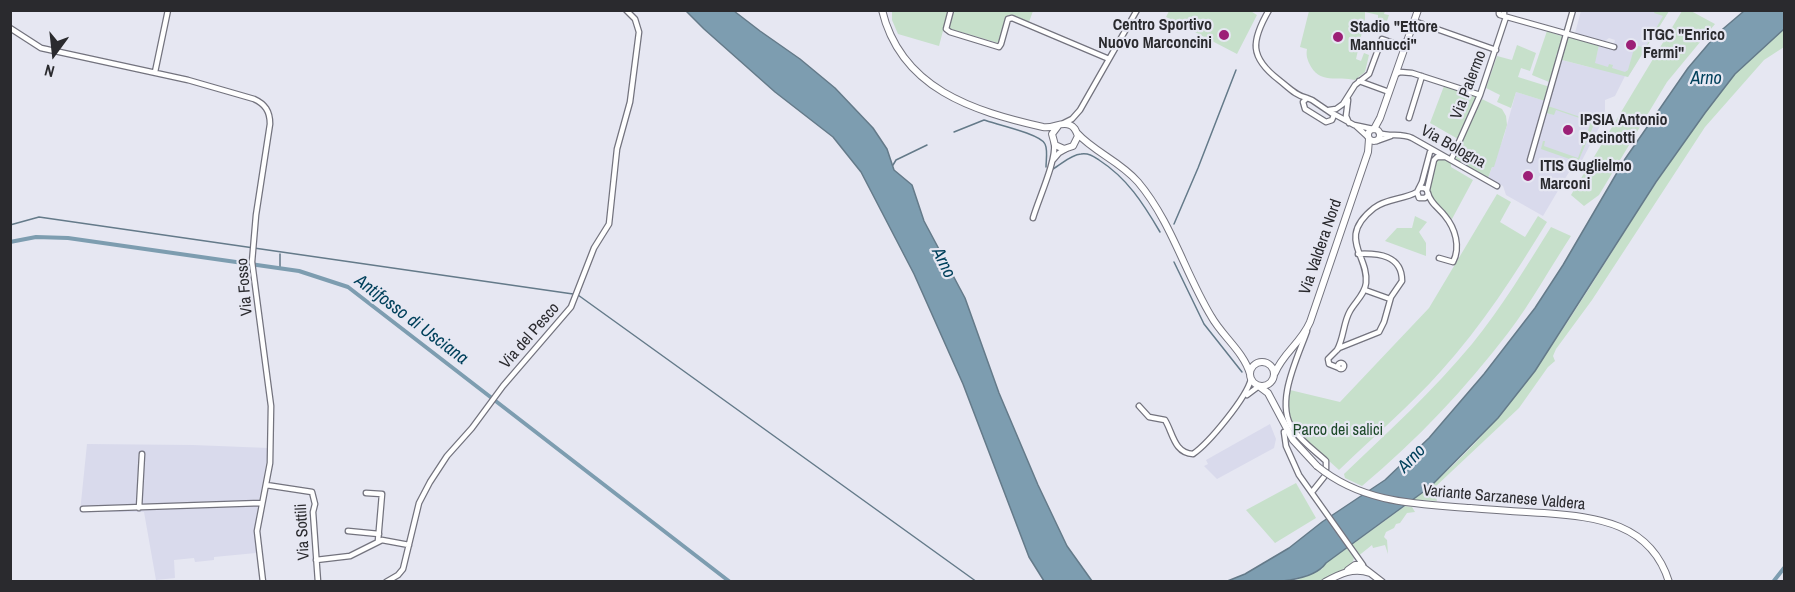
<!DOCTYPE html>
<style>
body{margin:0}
#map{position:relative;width:1795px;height:592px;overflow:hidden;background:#e6e7f2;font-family:"Archivo Narrow",sans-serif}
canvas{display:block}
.frame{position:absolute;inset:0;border:12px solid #2a2a2e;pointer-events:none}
.north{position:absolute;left:24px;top:24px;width:60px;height:60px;-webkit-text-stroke:4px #e6e7f2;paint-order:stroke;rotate:195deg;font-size:16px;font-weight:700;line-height:24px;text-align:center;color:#2a2a2e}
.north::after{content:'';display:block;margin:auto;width:21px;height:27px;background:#2a2a2e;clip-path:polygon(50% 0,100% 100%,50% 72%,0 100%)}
</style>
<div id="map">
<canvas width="1795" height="592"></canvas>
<div class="frame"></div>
<div class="north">N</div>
</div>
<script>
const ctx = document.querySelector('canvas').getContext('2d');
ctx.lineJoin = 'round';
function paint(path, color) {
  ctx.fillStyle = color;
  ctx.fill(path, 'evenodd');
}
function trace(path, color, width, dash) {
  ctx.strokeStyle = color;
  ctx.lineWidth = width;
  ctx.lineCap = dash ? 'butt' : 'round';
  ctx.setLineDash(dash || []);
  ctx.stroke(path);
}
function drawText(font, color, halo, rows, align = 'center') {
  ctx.font = font + ' "Archivo Narrow",sans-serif';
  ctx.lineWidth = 4.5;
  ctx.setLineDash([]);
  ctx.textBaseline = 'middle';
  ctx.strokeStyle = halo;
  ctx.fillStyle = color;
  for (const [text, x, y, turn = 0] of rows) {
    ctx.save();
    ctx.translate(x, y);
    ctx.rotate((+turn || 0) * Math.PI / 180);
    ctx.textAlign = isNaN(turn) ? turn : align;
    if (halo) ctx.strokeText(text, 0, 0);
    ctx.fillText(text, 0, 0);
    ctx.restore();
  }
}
paint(new Path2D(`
 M1581,11H1669L1628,77L1625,76L1615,96L1605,100V112L1602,119L1603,120L1578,168L1572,167L1543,216L1506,195L1503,186L1488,178L1504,136L1516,92L1549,102L1562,60L1593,68L1599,45L1613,49L1615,40L1609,38L1605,41L1575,33Z
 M1270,424L1276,439L1274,448L1217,479L1204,466L1208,464L1206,460Z
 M87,444L193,445L269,448L256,517V553L214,557V560L195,562L194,558L174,560L175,578L156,580L144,512H80Z`), '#d9daec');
paint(new Path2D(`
 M892,10L1033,11L1029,22L1008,15L998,43L944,27L939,46L898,34L892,20Z
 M1169,11L1249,10L1257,15L1237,54L1166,17Z
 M1309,11H1385L1384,14L1389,15L1387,21L1378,19V15L1365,12V19L1356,59L1361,61L1364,53L1369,55L1365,72L1355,80C1338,76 1319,85 1309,63C1307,58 1306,55 1307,49L1300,47Z
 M1655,11H1669L1628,77L1562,60L1568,37L1599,45L1595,63L1608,67L1609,64L1613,65L1612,68L1625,72L1628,70L1635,45L1645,48L1663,16L1654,13Z
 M1682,11H1691L1715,24L1667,82L1599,195L1584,206L1571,195Z
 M1784,29V47L1764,60L1705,127L1592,300L1556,349L1553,356L1555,361L1548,367L1519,408L1434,488L1437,501L1413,500C1531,409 1594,270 1678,151C1696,125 1714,98 1734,74C1749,57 1767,43 1784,29Z
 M1547,31L1564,37L1559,53L1556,54L1557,59L1549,82L1532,75Z
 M1517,45L1536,53L1530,71L1521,68L1518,77L1550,87L1545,101L1516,92L1511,108L1497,102L1500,95L1486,88L1497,56L1512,60Z
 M1444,86L1477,97L1458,139L1430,123Z
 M1482,99L1502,109L1506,116L1507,125L1494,167H1492L1488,178L1454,159Z
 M1548,106L1595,122L1578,162L1541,149L1543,141H1545L1544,146L1578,158L1591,122L1556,110L1554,115L1546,113Z
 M1437,158L1444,159L1451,162V167L1473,180L1452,219L1433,202L1428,189Z
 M1497,194L1511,202L1500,222L1525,237L1538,216L1547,222C1515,274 1482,326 1441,371C1410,406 1373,437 1339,470L1293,428C1287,415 1287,403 1290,390L1340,402L1429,308Z
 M1415,216L1427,222L1419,232L1426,243V256L1385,241L1397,228H1412Z
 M1551,227L1571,236C1550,268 1531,303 1508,333C1465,389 1417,440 1362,486L1345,478L1344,474C1388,432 1433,391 1472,344C1502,307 1526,267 1551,227Z
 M1296,483L1316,518L1275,543L1246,510Z
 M1405,506L1412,507L1415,512L1407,513L1400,523L1396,524L1394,528L1386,532L1384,537L1387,540L1388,554L1385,545L1373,548L1372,545L1357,557L1350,546Z
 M1347,548L1354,558C1352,569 1332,579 1321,581C1312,583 1301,581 1292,582L1322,569L1326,563Z`), '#c7e0cb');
const water = new Path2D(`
 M686,11H734L760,31L800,59L835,88L873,128L887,149L894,170L912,185L924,221L965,298L999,393L1038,485L1067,546L1092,581H1044L1029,557L963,384L914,274L861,172L833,137L775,92L704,29Z
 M1744,11H1784V29L1735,74L1705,113L1656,182L1535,371L1498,418L1430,487L1326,563C1309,587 1252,581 1225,582L1245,574L1289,548L1322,522L1385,480L1429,438L1484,374L1535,308L1563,265L1625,159L1688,68L1717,34Z`);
paint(water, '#7d9db0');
trace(water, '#647a89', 1.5);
trace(new Path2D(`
 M954,132L984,120C995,124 1041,134 1045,144C1048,150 1046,161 1046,167
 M893,165L896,160L927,145
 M1053,169C1062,164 1070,155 1081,154C1089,153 1093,156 1099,160C1127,178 1143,203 1160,232
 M1174,224L1198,168L1236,70
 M10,225L39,217L573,294
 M1174,262L1204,324L1242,372
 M280,268V254
 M578,295L977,582`), '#647a89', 1.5);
trace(new Path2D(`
 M10,242L36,237L68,238L299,271L348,287L730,582
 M1773,582L1784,568`), '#7d9db0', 4);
const minor = new Path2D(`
 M951,10L946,29L950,32L999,47L1001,44L1008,19L1012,18L1109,59
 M1269,10C1251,41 1249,57 1279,80C1288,87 1296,96 1307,98
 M1499,10V14L1502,15L1504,14V10
 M1500,15L1614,47
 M1414,21L1496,50
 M10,28L41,48L188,80L254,99C265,104 270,111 270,124L256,215L252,262L271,406L270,463L257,531L263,582
 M155,72L168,10
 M1396,74L1400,72L1412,73L1480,95
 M1359,81L1389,92
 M1307,98L1312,100L1334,115L1332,120L1326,122L1305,109L1303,102Z
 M1348,100L1346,116L1349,123
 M1329,110L1336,109L1343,104L1355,85L1369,74L1382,39L1399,45L1407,41
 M1334,114L1354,125L1373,129
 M1409,118L1422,76
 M1064,123L1072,119L1080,110L1137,10
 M1356,126L1368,137
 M1379,133C1390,137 1401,133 1412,138L1497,186
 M1377,141L1391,136
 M1053,160L1059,153L1066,149
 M1451,160L1480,95L1506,17
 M1530,160L1573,10
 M1419,188H1424L1427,190L1428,195L1425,198H1419L1417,192L1422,182L1430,152L1433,150
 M1427,190L1434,160L1437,157H1444
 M1428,193C1430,203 1439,208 1445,216C1455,228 1461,247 1453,262L1439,258
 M1033,218C1038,200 1057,160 1054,143
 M1365,290L1390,299
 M1307,331C1298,357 1274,403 1293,429C1301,441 1315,451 1326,461V469
 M1337,350C1344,338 1343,323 1350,311C1355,302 1365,294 1366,283C1369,255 1336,238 1374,208C1387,198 1403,200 1417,192
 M1338 366a3 3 0 1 1 6 0a3 3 0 1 1-6 0Z
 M1339,368L1329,364L1328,359L1339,348L1379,332L1384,322L1391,297L1402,281C1402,255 1378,253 1358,254
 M1247,395L1259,386
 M1139,406L1149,417L1165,420C1173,433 1174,453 1193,454C1209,443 1247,397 1251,379
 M1284,432L1286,446L1299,475L1363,565
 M266,485L312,492L315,504L313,512L318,582
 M1312,492L1324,477
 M366,493L382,494L378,541
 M139,508L142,454
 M83,509L261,503
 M348,531L379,534
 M316,560L350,556L382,540L409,545
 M386,582L398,575L403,569L419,503L430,482L447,456L472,428L503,386L571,307L594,248L609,224L617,149L630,102L639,32L635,19L626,10`);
const major = new Path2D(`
 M882,10C901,89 973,111 1043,127C1053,129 1061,121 1070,125C1075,127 1076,131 1078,136L1073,146L1064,149L1055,145L1052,134L1058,126
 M1368 135a6 6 0 1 1 12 0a6 6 0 1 1-12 0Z
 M1374,129L1380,118L1418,10
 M1077,133C1094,152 1120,161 1138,182C1171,221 1185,273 1211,316C1222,336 1244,352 1250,374
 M1250 374a12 12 0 1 1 24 0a12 12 0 1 1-24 0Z
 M1275,373C1283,353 1301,343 1310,322L1368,152L1369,139
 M1260,387L1268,393L1293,440L1317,466
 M1470,508C1495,510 1520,512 1544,513C1597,517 1651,523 1669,582
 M1348,570L1355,565H1360L1382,582
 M1325,582C1340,574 1353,567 1370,573`);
trace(minor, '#73737e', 7);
trace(major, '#73737e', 8);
trace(minor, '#fff', 4.5);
trace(major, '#fff', 6);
const majorBridge = new Path2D(`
 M1317,466C1362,503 1415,504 1470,508`);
trace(majorBridge, '#73737e', 8, []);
trace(majorBridge, '#fff', 6);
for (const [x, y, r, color] of [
 [1224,35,6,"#9c1f76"],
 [1338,37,6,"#9c1f76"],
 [1631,45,6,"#9c1f76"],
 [1568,130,6,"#9c1f76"],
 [1528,176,6,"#9c1f76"]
]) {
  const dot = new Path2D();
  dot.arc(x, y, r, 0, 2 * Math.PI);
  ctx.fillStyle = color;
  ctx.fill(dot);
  trace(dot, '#e6e7f2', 2);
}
drawText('bold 16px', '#2a2a2e', '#e6e7f2', [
 ["Centro Sportivo",1212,26,"right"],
 ["Nuovo Marconcini",1212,44,"right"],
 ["Stadio \"Ettore",1350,28],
 ["Mannucci\"",1350,46],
 ["ITGC \"Enrico",1643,36],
 ["Fermi\"",1643,54],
 ["IPSIA Antonio",1580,121],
 ["Pacinotti",1580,139],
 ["ITIS Guglielmo",1540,167],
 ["Marconi",1540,185]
], 'left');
drawText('16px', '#2a2a2e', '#e6e7f2', [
 ["Via Palermo",1469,85,-69],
 ["Via Bologna",1453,147,29],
 ["Via Valdera Nord",1321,247,-71],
 ["Via Fosso",245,287,-95],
 ["Via del Pesco",530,336,-49],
 ["Variante Sarzanese Valdera",1504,498,5],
 ["Via Sottili",303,532,-93]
]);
drawText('16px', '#1c4828', '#e6e7f2', [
 ["Parco dei salici",1338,431]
]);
drawText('italic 18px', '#00405b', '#e6e7f2', [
 ["Arno",1706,79],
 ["Arno",943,263,64],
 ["Antifosso di Usciana",411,320,37],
 ["Arno",1412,459,-46]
]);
</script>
